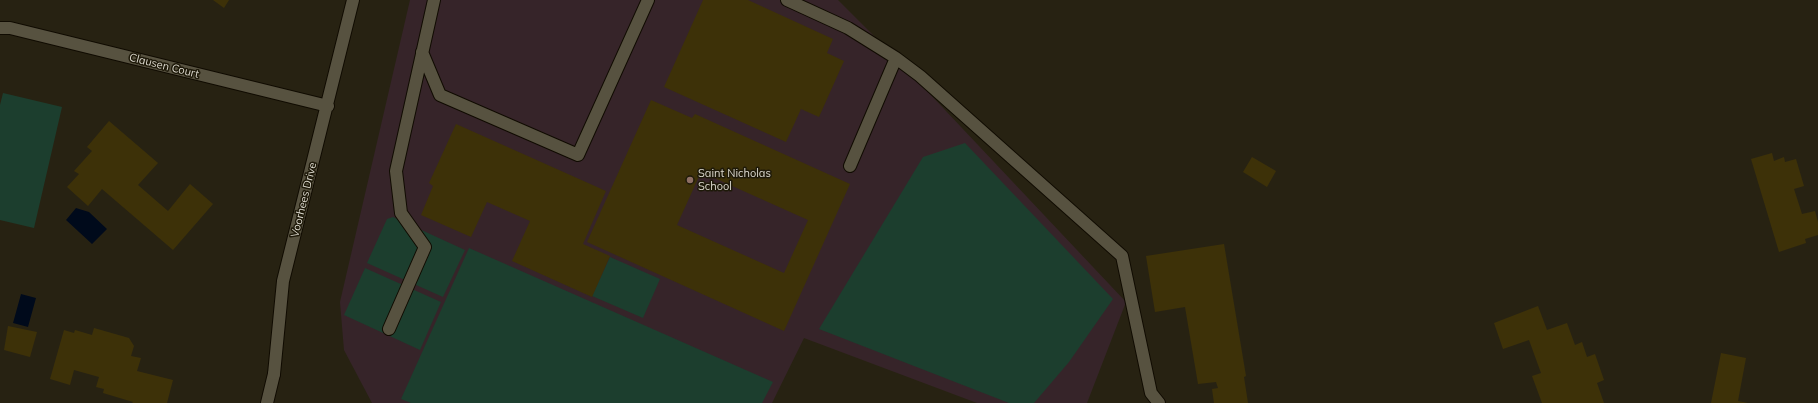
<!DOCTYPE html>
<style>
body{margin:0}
canvas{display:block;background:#272212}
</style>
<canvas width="1818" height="403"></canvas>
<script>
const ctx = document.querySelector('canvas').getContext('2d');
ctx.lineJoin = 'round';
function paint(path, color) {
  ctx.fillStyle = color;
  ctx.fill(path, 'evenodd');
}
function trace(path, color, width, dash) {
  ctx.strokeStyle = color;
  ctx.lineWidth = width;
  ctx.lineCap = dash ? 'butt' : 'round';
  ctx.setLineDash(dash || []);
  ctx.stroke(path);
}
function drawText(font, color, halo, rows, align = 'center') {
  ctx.font = font + ' Mulish,sans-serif';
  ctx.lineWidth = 3;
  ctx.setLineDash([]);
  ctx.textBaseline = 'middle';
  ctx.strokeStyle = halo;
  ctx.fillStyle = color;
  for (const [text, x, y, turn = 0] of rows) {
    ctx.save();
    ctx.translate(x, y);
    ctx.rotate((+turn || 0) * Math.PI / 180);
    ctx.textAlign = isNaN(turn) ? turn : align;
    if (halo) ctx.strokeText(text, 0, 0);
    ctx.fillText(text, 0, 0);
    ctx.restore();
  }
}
paint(new Path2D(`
 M410,0H838L896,58L1126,302L1087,403H977L804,338L772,403H372L344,350L340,302Z`), '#362429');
paint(new Path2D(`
 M3,93L62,107L34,228L0,220V105Z
 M965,143L1113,299L1069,362L1034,403H1009L819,329L923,157Z
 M393,217L465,250L443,297L367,263L387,219Z
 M469,248L773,382L762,403H411L401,399Z
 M610,257L660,279L643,318L592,296Z
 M365,268L441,302L420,350L344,315Z`), '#1c3e2e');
paint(new Path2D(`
 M76,208L89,212L107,229L92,244L66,220Z
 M21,294L36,298L28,327L13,323Z`), '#000a1b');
paint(new Path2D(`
 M213,0H229L224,8Z
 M703,0H748L833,39L827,53L844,61L819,117L801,109L786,142L664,87Z
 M651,100L692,118L695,114L850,184L784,331L587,242ZM701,172L808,220L784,273L677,225Z
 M109,121L158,163L138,185L168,211L190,184L213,204L173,250L102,189L88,206L67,187L79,174L74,171L92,151L87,147Z
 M456,124L606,191L583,244L610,256L592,297L512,261L530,221L487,202L471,237L421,215L433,186L429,183Z
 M1772,153L1774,161L1784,157L1785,162L1796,159L1804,186L1794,189L1802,214L1815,211L1818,222V235L1805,239L1806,243L1779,252L1751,159Z
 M1252,157L1276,171L1267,187L1243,172Z
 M1224,244L1246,376L1244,377L1248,403H1214L1212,389L1218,388L1216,382L1198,384L1185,307L1155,312L1146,256Z
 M1538,306L1547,330L1567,323L1575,345L1582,342L1587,357L1595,354L1604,380L1597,383L1604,403H1542L1532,376L1541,373L1529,340L1503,349L1494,323Z
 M8,326L37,332L30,357L4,350Z
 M94,328L129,338L134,346L131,356L141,358L137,371L173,380L167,403H132L133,402L103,393L104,389L96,387L99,377L74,370L70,385L50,379L64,330L74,333L75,330L92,335Z
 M1721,353L1746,358L1738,401L1748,403H1711Z`), '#3d3108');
const service = new Path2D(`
 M787,0L848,28L896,58L920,76L1122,256L1151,393L1159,403
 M422,52L440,95L578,155L648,0
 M850,166L896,58
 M389,329L425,247L401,213L396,171L434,0
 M267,403L274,374`);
const minor = new Path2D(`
 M0,28H10L328,106
 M274,374L283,281L353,0`);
trace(service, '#100b01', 14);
trace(minor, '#100b01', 14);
trace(service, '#575240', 12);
trace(minor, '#575240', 12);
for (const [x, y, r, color] of [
 [690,180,4,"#8d6e63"]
]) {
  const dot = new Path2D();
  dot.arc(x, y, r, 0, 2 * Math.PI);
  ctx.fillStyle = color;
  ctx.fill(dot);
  trace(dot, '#1e1909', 1.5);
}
drawText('11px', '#dcd9ce', '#1e1909', [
 ["Clausen Court",164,66,14],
 ["Voorhees Drive",304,200,-76]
]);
drawText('11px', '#dcd9ce', '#1e1909', [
 ["Saint Nicholas",698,174],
 ["School",698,187]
], 'left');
</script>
